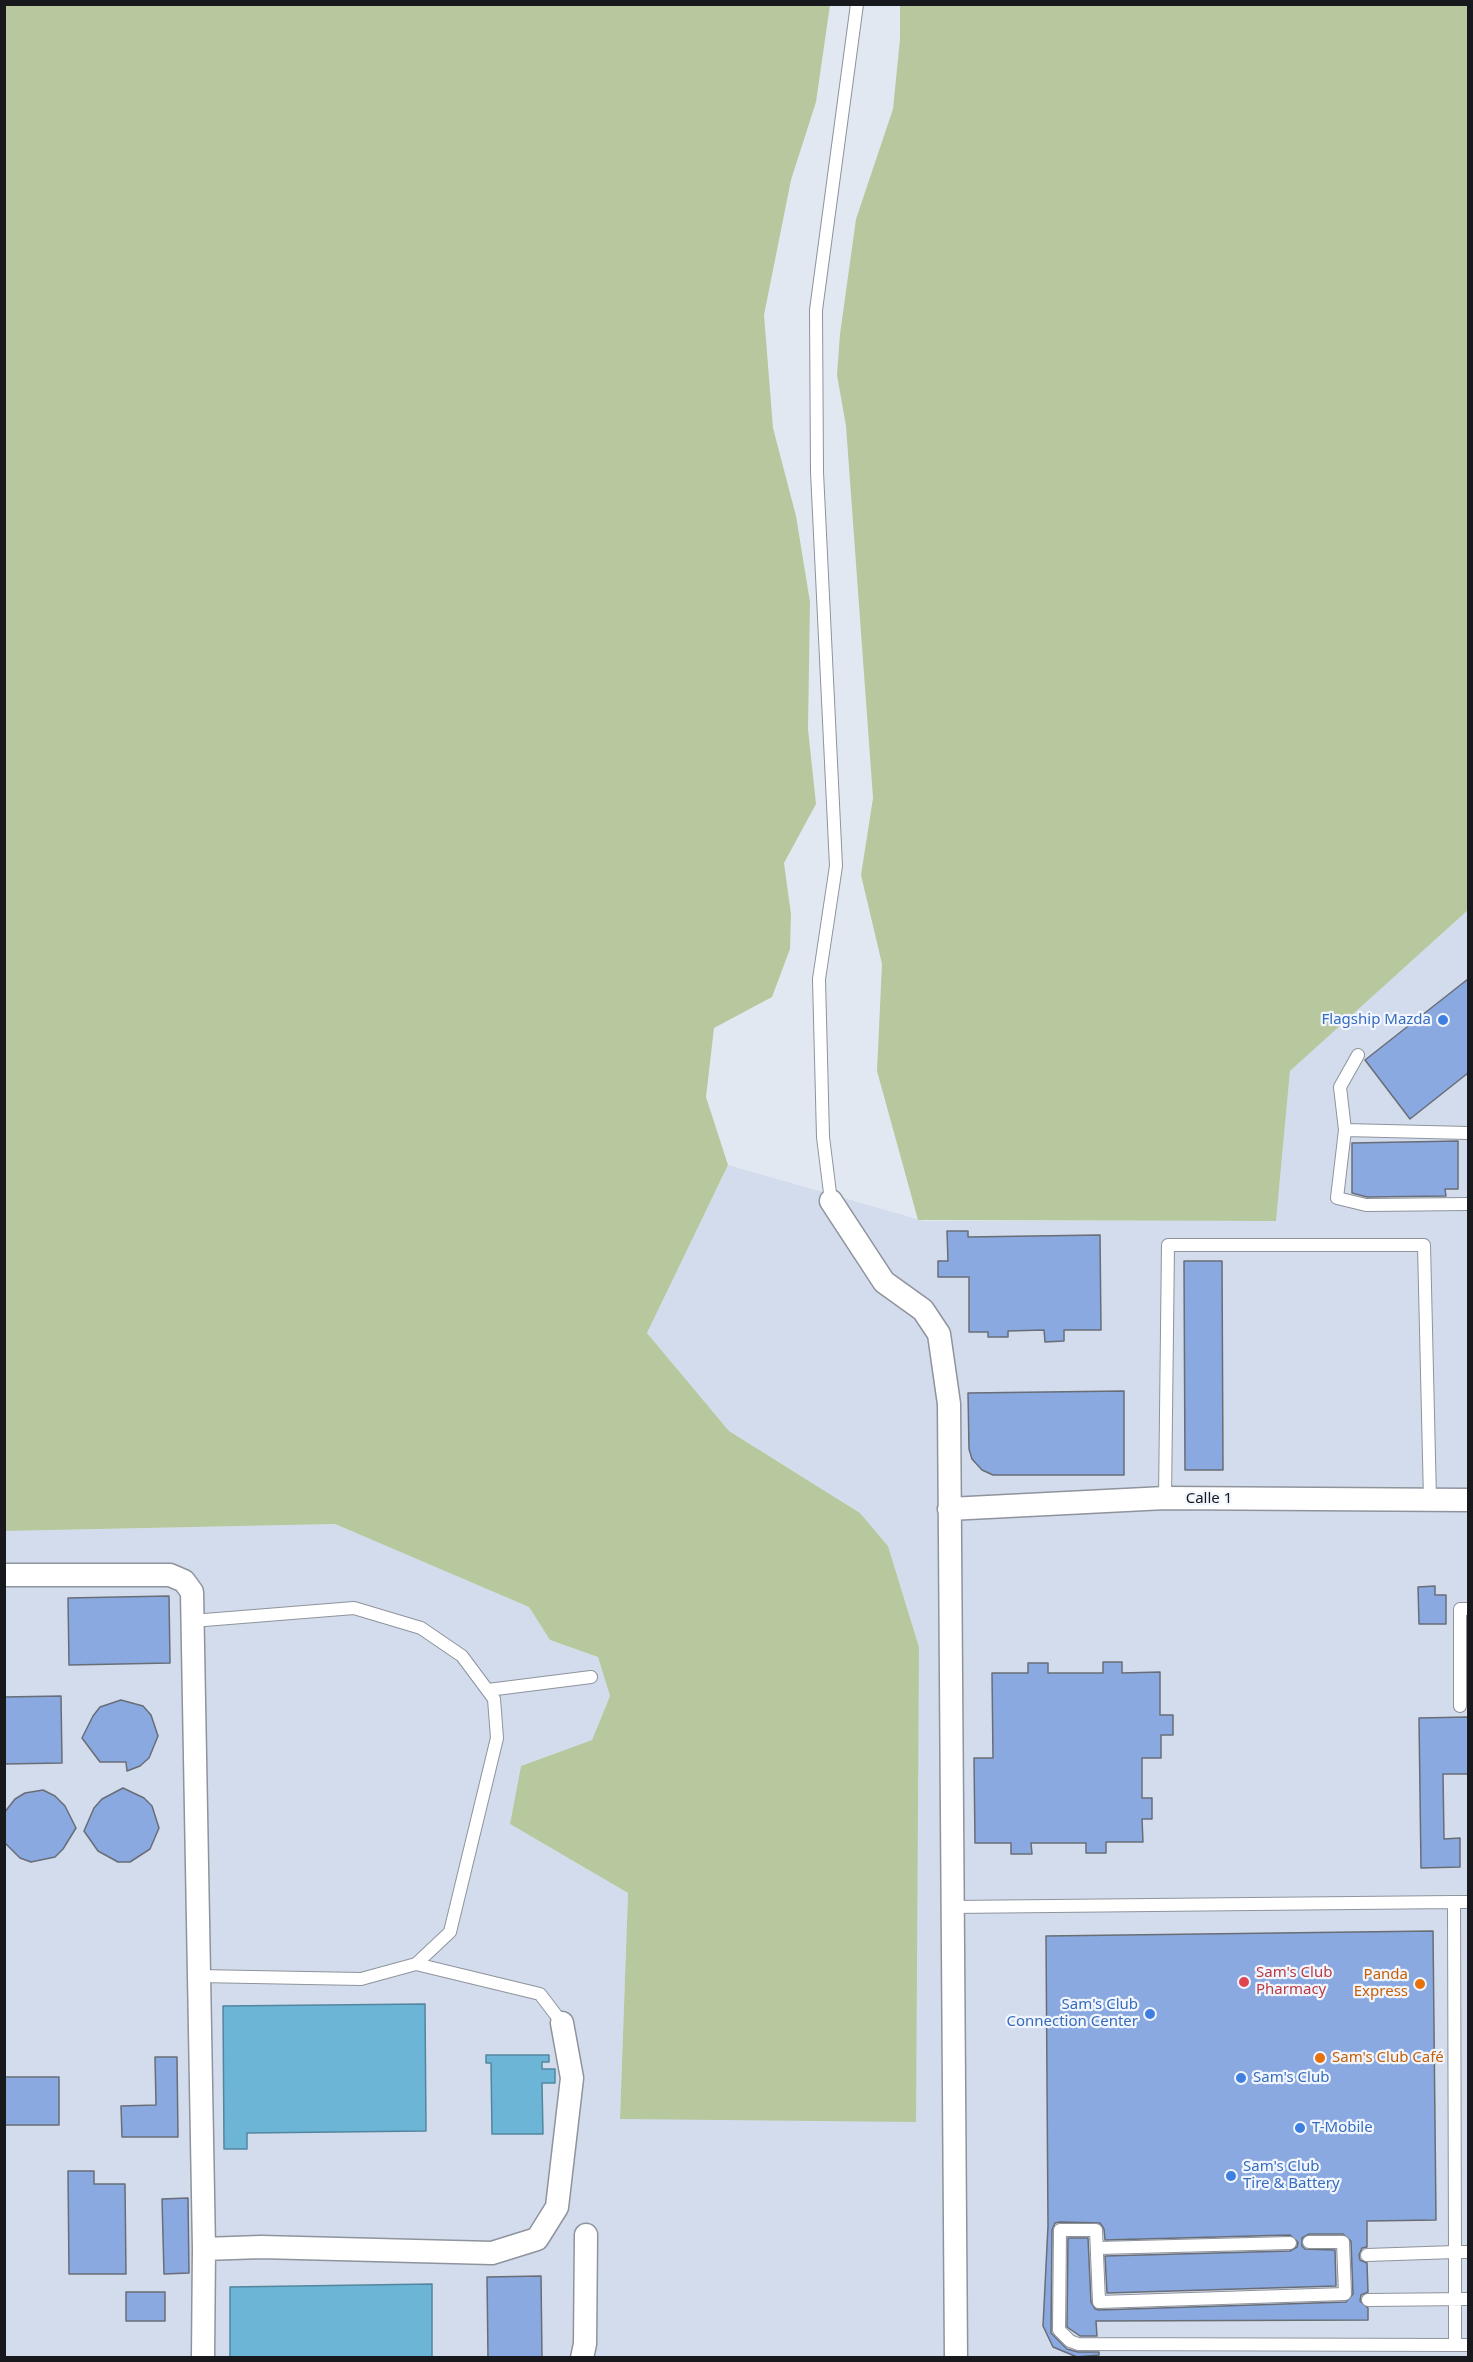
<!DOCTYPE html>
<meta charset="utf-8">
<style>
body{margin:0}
#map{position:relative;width:1473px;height:2362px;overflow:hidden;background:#e2e8f2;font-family:"Noto Sans",sans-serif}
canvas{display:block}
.frame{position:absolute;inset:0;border:6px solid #17191d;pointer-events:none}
</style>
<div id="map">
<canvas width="1473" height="2362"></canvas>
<div class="frame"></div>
</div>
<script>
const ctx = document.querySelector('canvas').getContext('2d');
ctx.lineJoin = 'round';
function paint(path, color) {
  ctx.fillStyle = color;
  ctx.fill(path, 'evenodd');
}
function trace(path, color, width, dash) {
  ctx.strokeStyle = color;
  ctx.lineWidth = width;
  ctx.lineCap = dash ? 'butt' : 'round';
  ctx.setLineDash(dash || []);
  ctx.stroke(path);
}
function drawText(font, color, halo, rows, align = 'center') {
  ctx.font = font + ' "Noto Sans",sans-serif';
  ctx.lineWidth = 4.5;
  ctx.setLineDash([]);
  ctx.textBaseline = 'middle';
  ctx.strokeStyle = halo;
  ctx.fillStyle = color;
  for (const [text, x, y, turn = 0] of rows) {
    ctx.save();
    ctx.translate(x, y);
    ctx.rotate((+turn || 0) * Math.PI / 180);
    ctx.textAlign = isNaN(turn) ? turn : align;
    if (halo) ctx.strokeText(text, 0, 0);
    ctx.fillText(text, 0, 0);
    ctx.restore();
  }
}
paint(new Path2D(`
 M1468,910V2357H5L4,1531L335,1524L529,1607L550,1640L598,1657L610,1696L592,1740L521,1766L510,1824L628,1893L620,2119L919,1647L888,1546L860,1513L729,1431L647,1333L728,1165L924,1221H1276L1290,1071Z`), '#d3dced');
paint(new Path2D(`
 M4,5H830L816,102L791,180L764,315L773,428L796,516L810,602L808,729L816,804L784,863L791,914L790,949L772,997L714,1028L706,1097L728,1165L647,1333L729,1431L860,1513L888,1546L919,1647L916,2122L620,2119L628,1893L510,1824L521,1766L592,1740L610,1696L598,1657L550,1640L529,1607L335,1524L5,1531Z
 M900,5H1468V910L1290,1071L1276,1221L918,1220L877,1071L882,964L861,875L873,798L846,426L837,375L840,334L856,219L893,109L900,39Z`), '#b7c89e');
const water = new Path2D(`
 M425,2004L426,2131L247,2133V2149H224L223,2006Z
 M486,2055H549V2062H542V2069H555V2083H542L543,2134H492L491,2063H486Z
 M432,2284V2357H230V2287Z`);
paint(water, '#6cb5d6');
trace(water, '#52869e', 1.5);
const building = new Path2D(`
 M1468,979V1073L1410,1119L1365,1060Z
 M1458,1141V1189H1445L1446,1196L1367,1197L1352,1193V1143Z
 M947,1231H968V1237L1100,1235L1101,1330H1064V1341L1045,1342L1044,1330L1008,1331V1337H988V1332H969V1277H938V1261H948Z
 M1184,1261H1222L1223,1470H1185Z
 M1124,1391V1475H993L982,1470L972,1459L969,1449L968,1393Z
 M1435,1586V1595H1446V1624H1419L1418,1587Z
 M169,1596L170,1663L69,1665L68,1598Z
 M1103,1662H1122V1673L1160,1672V1715H1173V1735H1161V1758H1142V1798H1152V1819H1142L1143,1842H1106V1853H1086V1843H1031L1032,1854H1011V1843H975L974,1758H993L992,1673H1028V1663H1048V1673H1103Z
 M61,1696L62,1763L4,1764V1697Z
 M121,1700L143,1706L151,1715L158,1736L149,1758L140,1766L127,1771L126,1762H100L82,1738L93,1716L100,1707Z
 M1468,1717V1774H1443L1444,1839L1460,1838V1867L1421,1868L1419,1718Z
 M123,1788L144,1798L152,1806L159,1828L150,1849L130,1862H118L98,1851L84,1831L94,1808L102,1799Z
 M43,1790L55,1796L65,1806L76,1828L63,1849L55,1857L31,1862L20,1858L4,1842V1813L15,1799L25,1793Z
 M1433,1931L1436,2220L1367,2221V2247L1362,2248L1359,2255L1360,2260L1367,2263L1368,2292L1361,2295L1360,2301L1368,2308V2320L1096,2321L1097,2336H1080L1067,2327L1068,2238H1088L1091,2302L1095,2309L1099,2310L1346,2302L1353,2294L1351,2241L1343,2234H1309L1302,2238V2246L1305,2249L1335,2250L1336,2286L1107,2293L1105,2256L1290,2251L1297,2247L1298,2242L1290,2235L1105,2240L1104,2229L1100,2223L1060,2222L1055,2223L1052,2230L1051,2333L1067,2349L1078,2352H1099V2355L1077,2357L1053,2347L1043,2326L1048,2226L1046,1936Z
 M155,2057H177L178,2137H122L121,2106L156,2105Z
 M4,2077H59V2125H4Z
 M68,2171H94V2184H125L126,2274H69Z
 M188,2198L189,2273L164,2274L162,2199Z
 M541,2276L542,2358H488L487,2277Z
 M126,2292H165V2321H126Z`);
paint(building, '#8aa9e0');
trace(building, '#686d76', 1.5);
const service = new Path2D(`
 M1345,1130L1340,1087L1358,1055
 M1468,1133L1345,1130L1337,1198L1366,1205L1468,1204
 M831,1201L823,1137L819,979L836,866L817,472L816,310L857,4
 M1165,1498L1168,1245H1424L1430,1500
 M192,1621L354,1608L421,1628L462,1656L494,1699L497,1738L450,1932L416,1964L361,1979L198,1976
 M488,1690L591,1677
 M1460,1706V1609H1468
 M1468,1902H1454L1455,2252H1468
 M952,1907L1454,1902
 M416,1964L540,1994L562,2023
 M1309,2242H1343L1345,2294L1099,2302L1096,2230H1060L1059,2330L1070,2341L1078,2344L1455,2345
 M1098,2248L1290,2243
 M1367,2255L1455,2252V2345H1468
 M1368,2300L1468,2299`);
const minor = new Path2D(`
 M831,1201L884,1282L923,1310L939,1334L949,1404L956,2358
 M949,1509L1165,1498L1468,1500
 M4,1575H170L184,1581L192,1592L204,2249L203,2358
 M204,2249L261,2247L492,2253L537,2239L557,2207L572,2078L562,2023
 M582,2358L585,2344L586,2235`);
trace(service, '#8e939c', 14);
trace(minor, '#8e939c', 25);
trace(service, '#fff', 12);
trace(minor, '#fff', 22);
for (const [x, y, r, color] of [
 [1443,1020,6,"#3f7fe0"],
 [1244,1982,6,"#e0444e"],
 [1420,1984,6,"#e8710a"],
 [1150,2014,6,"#3f7fe0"],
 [1320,2058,6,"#e8710a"],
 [1241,2078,6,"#3f7fe0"],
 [1300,2128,6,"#3f7fe0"],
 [1231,2176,6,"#3f7fe0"]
]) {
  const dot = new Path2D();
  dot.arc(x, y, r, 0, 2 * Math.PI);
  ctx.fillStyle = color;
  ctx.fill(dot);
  trace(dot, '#f1f5fd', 2);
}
drawText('15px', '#366cbe', '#f1f5fd', [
 ["Flagship Mazda",1431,1020,"right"],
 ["Sam's Club",1138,2005,"right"],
 ["Connection Center",1138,2022,"right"],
 ["Sam's Club",1253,2078],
 ["T-Mobile",1312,2128],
 ["Sam's Club",1243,2167],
 ["Tire & Battery",1243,2184]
], 'left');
drawText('15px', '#17191d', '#f1f5fd', [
 ["Calle 1",1209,1499]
]);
drawText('15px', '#be3a42', '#f1f5fd', [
 ["Sam's Club",1256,1973],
 ["Pharmacy",1256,1990]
], 'left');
drawText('15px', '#c56008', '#f1f5fd', [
 ["Panda",1408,1975],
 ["Express",1408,1992],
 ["Sam's Club Café",1332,2058,"left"]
], 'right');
</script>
